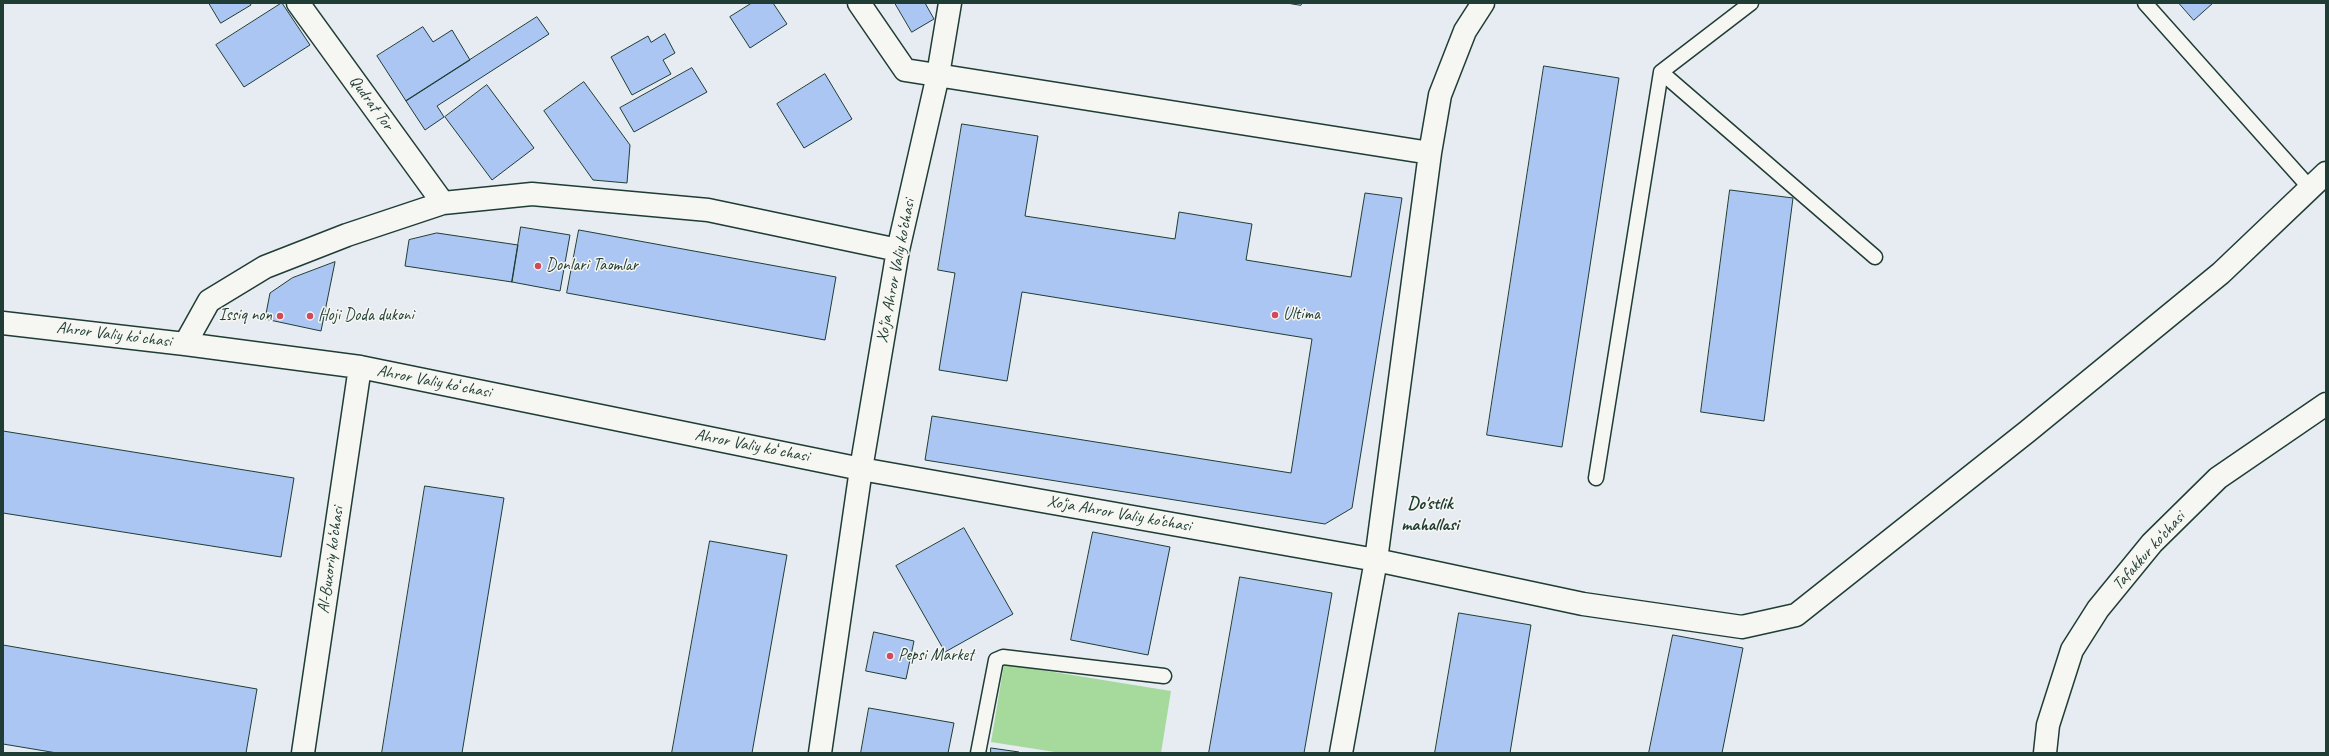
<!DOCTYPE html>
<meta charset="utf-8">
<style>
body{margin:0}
#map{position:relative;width:2329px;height:756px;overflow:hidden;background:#e7ecf2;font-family:Caveat,sans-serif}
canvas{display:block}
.frame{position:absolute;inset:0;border:4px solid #1f3d34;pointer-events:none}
</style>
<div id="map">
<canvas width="2329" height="756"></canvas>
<div class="frame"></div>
</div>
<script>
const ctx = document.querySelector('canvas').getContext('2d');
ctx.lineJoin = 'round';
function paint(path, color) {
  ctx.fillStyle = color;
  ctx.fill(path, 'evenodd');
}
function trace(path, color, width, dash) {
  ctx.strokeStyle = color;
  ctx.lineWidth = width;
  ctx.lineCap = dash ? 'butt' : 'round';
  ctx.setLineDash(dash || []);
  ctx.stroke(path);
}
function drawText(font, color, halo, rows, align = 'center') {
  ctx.font = font + ' Caveat,sans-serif';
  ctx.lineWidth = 3;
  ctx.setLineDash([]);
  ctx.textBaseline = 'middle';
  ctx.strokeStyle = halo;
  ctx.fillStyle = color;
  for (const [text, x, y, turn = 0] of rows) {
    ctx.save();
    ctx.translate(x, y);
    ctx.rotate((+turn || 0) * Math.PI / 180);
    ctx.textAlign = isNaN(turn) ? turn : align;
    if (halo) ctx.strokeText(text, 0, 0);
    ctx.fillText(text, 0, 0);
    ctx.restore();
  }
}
paint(new Path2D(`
 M1004,664L1171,691L1161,753H1061L991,742Z`), '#a6da9d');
const building = new Path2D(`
 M209,3H250L251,5L221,23Z
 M282,3L310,45L244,87L216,45Z
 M752,3H773L787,24L750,48L730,17Z
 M895,3H925L934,19L912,32Z
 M1287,3H1302L1301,5Z
 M2179,3H2213L2194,20Z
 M537,17L549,34L437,106L444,117L425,130L406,101Z
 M423,27L433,42L452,30L470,60L406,101L377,56Z
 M665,34L675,53L663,60L671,74L632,95L611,57L648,36L651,42Z
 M1544,66L1619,78L1562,447L1487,435Z
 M692,68L707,92L634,132L620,108Z
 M825,74L852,119L804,148L777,104Z
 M584,82L630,145L627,183L593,180L544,111Z
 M487,85L534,148L492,180L445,117Z
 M962,124L1038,136L1025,216L1175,239L1179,212L1252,224L1246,260L1351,277L1365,193L1402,198L1352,508L1325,524L925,460L932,416L1291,473L1312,339L1022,292L1007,381L939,370L955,273L938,270Z
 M1730,190L1793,198L1764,421L1701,412Z
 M521,227L570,235L560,291L512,282Z
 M579,230L836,277L825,340L567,293Z
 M437,233L518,245L512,282L405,266L409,240Z
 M335,262L321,331L265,319L270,293L292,278Z
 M3,431L294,478L281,557L3,513Z
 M425,486L504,498L462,753H382Z
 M964,528L1013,614L945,652L896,566Z
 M1093,532L1170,547L1148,655L1071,640Z
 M710,541L787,555L752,753H672Z
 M1240,577L1332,593L1304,753H1209Z
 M1459,613L1531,625L1510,753H1435Z
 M874,632L914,641L906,679L866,671Z
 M1673,635L1743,648L1722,753H1649Z
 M3,645L257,689L246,753H57L3,744Z
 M869,708L954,723L948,753H861Z
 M991,748L1019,752L1018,753H991Z`);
paint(building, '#abc6f3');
trace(building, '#1f3d34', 1);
const service = new Path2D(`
 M1751,3L1661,72L1875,257
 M2145,3L2310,188
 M1596,478L1661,72
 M978,753L996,660L1003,657L1164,676`);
const minor = new Path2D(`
 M298,3L443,203
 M859,3L905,70L1430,153
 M3,323L185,344L360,367L861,469L1376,560L1583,604L1742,627L1796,615L2028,431L2221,273L2326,173
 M185,344L209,301L265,267L347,235L443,203L532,194L708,210L898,250
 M303,753L360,367
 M820,753L861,469L898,250L938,75L950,3
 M1341,753L1376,560L1430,153L1440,95L1465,31L1483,3
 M2045,753L2048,725L2072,650L2098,609L2152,543L2218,478L2326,404`);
trace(service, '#1f3d34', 17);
trace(minor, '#1f3d34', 25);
trace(service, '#f6f6f2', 14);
trace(minor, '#f6f6f2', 22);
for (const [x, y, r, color] of [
 [538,266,4,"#d1495b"],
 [1275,315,4,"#d1495b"],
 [280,316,4,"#d1495b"],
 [310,316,4,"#d1495b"],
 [890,656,4,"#d1495b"]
]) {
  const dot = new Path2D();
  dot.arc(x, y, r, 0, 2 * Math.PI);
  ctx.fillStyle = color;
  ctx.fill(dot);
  trace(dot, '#f6f6f2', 1.5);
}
drawText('17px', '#1f3d34', '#f6f6f2', [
 ["Qudrat Tor",371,103,54],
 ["Xo‘ja Ahror Valiy ko‘chasi",896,271,-79],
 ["Ahror Valiy koʻchasi",114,335,7],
 ["Ahror Valiy koʻchasi",434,382,11],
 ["Ahror Valiy koʻchasi",752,446,11],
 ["Xo‘ja Ahror Valiy ko‘chasi",1119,514,10],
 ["Tafakkur ko‘chasi",2149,551,-48],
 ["Al-Buxoriy ko‘chasi",331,560,-82]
]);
drawText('17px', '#1f3d34', '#f6f6f2', [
 ["Donlari Taomlar",546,266],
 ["Ultima",1283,315],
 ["Issiq non",272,316,"right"],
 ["Hoji Doda dukoni",318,316],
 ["Pepsi Market",898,656]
], 'left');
drawText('bold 18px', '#1f3d34', '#f6f6f2', [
 ["Do'stlik",1430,504],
 ["mahallasi",1430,525]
]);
</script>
